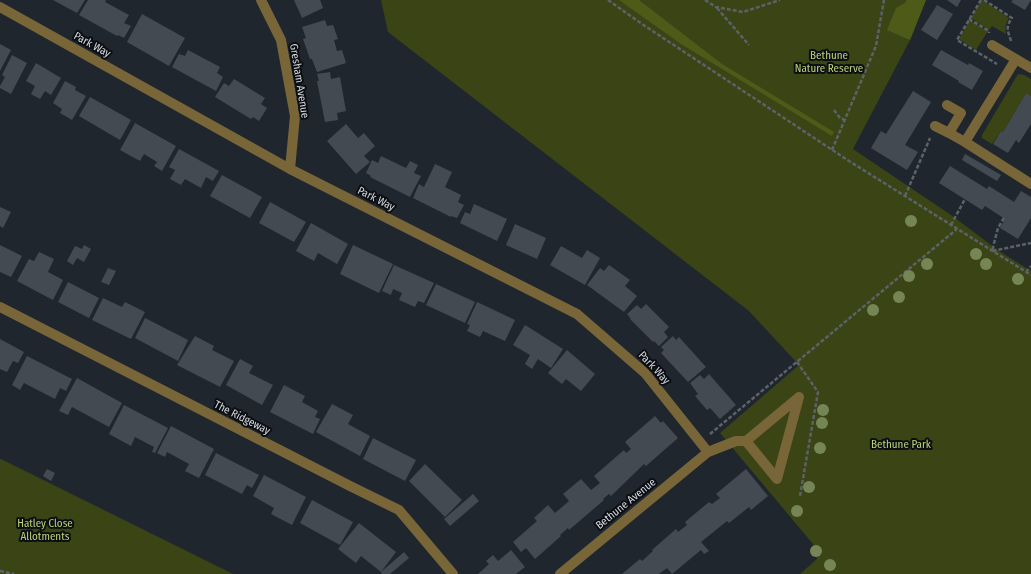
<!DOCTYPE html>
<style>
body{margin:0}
canvas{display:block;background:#1f262d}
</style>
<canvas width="1031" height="574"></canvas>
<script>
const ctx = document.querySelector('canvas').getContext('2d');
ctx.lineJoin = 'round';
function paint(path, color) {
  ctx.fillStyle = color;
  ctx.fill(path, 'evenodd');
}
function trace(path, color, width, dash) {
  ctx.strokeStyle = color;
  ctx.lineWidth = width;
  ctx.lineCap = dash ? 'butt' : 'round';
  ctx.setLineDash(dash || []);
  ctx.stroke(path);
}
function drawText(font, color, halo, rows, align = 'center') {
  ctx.font = font + ' "Fira Sans Condensed",sans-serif';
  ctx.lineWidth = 4;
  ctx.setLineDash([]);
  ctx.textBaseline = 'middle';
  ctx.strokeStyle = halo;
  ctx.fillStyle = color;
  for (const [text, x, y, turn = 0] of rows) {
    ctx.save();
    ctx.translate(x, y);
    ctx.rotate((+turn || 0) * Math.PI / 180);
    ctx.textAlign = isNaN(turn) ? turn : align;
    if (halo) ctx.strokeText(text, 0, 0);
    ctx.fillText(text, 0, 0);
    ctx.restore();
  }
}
paint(new Path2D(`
 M381,0H926L910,40L853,149L951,215L999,251L1031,271V574H800L817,559L813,544L720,433L799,365L749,311L388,32Z
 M982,0L1009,18C1005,24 1005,28 1006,34L992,26L989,30L971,18Z
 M970,20L988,31L976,50L959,39Z
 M1018,74L1024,75L1031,79V96L1026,93L1003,132L1001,131L992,144L982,138V135Z
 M0,459H1L233,574H0Z`), '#3a4414');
paint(new Path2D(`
 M619,0H639L722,64L834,132L832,136L681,44Z
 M907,0H926L910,40L887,30L896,8L905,3Z`), '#4e5b18');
paint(new Path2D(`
 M53,0H85L77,13Z
 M88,0H106L105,2L129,15L124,23L131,26L124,38L118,35L117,36L79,15Z
 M294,0H320L323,8L302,18Z
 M947,0H961L957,7Z
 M1013,0H1031L1025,10L1011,2Z
 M937,5L953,14L937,40L921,30Z
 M142,14L185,38L169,66L127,42Z
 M325,20L327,26L333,25L338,39L334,40L337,51L342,50L346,63L317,72L312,59H310L303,39L306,38L302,27Z
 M0,44L11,50L0,71Z
 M188,50L220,67L217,73L223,77L216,91L172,67L179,54L185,56Z
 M941,50L968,65L969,63L983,71L972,90L958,82L959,81L932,65Z
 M12,55L27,63L11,94L0,88V86L5,77L2,75Z
 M36,63L61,78L51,95L45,91L40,99L31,94L35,86L26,81Z
 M330,72L331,79L340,77L346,111L337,113L338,120L325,122L317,81H319L317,74Z
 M234,79L265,98L261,104L267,108L259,121L253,117L251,119L215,97L224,83L229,86Z
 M65,81L76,87L75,90L86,96L72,120L60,113L62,109L53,103Z
 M913,91L931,102L905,145L918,152L907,170L871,148L881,131L886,134Z
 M1026,93L1031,96V124L1019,143L1016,140L1008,153L993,144L1001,131L1003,132Z
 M90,97L131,120L120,140L79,116Z
 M135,123L176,146L162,171L154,166L157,162L144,154L140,161L120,150Z
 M346,124L358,138L364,133L375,146L364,156L370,162L356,174L327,141Z
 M179,149L219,171L213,181L206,177L201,188L185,179L181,185L170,179L175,170L169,167Z
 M965,154L1001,175L997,181L962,160Z
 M381,156L406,168L410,161L418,165L414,173L421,176L410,197L370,177L371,176L366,173L372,160L378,163Z
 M435,164L452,172L445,187L461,195L458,202L464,205L457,218L451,216V217L413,198L419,184L424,187Z
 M950,166L987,189L989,186L1014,202L1021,191L1031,197V218L1018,239L1000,228L1005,219L985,206L982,210L939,183Z
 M222,175L262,197L250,218L210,196Z
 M270,202L306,222L294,242L259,223Z
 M474,204L507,219L497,241L460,223L465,212L470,214Z
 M0,207L11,212L3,228L0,226Z
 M311,223L348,244L337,264L318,253L314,261L296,251Z
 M515,224L546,238L537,259L506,245Z
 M0,245L22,256L11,277L0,272Z
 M84,245L91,249L84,262L77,258L73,265L67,261L75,246L82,249Z
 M353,245L393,264L379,293L340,274Z
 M561,246L582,258L587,250L600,258L585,285L550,265Z
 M39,252L54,259L48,272L63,280L53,300L17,281L29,259L34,261Z
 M394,265L434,283L424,303L418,301L415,307L399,300L402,293L393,289L391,295L382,291Z
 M609,265L630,280L625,286L637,296L624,312L587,285L600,268L604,271Z
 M108,268L116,271L109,285L101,282Z
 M68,282L99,298L89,318L58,302Z
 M436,284L475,302L465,323L426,305Z
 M103,298L122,307L125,302L145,312L131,339L92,320Z
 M477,302L515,320L505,341L483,331L480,337L467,331L470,325L467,324Z
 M646,304L669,327L664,332L668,337L659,346L654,341L653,342L630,319H631L627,314L637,305L641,309Z
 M145,318L188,340L178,361L135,338Z
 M525,325L563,349L551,368L538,359L532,369L525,364L530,355L513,345Z
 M195,336L214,346L212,350L234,361L220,387L177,365Z
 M673,336L676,340L679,337L706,367L688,382L661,353L664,350L661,347Z
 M0,339L24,352L18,363L13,361L7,372L0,369Z
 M567,350L595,374L581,391L566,379L562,384L548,373Z
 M27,356L72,379L66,391L60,388L55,399L24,383L20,390L12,385Z
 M240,359L253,366L249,373L273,385L262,405L226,385Z
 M709,374L736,405L720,419L710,408L707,410L695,396L698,394L690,383L700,375L704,379Z
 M77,378L122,403L109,427L72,407L68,415L59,411Z
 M284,385L305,396L302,402L318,411L315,417L320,419L313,434L270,412Z
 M332,404L353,415L348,424L370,436L360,456L316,432Z
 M124,405L168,428L155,453L152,452L154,447L135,437L131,446L109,434Z
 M655,416L661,423L663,421L678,438L646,466L644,464L611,496L609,494L603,499L604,500L569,530L568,528L560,535L561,536L535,559L526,548L521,552L513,542L537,521L534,518L548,505L555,513L569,501L563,494L581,479L591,490L600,483L594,476L624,450L626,453L631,449L625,442Z
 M171,426L214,449L199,478L185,471L189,464L167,452L165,457L157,453Z
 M373,438L416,460L405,481L363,459Z
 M216,453L259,475L252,488L247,485L242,494L205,475Z
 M425,464L462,500L445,517L409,481Z
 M47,469L55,473L51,481L43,476Z
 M746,469L768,496L751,510L749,507L729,523L727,521L701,542L709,551L704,554L701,550L672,574L667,568L659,574H622L640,559L642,561L653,551L652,550L676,529L678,532L687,525L685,522L709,502L712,504L720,498L716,494Z
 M264,475L306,497L292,525L271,514L274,508L253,496Z
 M473,494L479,501L450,526L444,519Z
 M312,500L353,522L340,545L300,523Z
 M359,523L396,552L381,572L361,556L356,563L338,549Z
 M511,550L525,567L516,574H478L489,564L486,561L493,555L498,561Z
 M404,552L409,558L390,574H382L381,572Z`), '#434a52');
trace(new Path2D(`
 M608,0L642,24L849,161L1031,275
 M705,0L716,7L743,12L780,0
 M981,0L957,40L997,64
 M984,0L1012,18C1005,27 1008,31 1011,41
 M717,8L749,45
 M969,19L989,31V33
 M834,110L840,118L845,120
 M832,150L876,46L884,0
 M905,196L930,138
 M1004,218L998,228L992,251L1031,243
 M951,225L965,199
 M1026,272L1031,266
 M797,362L818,392L800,496H802
 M710,434L957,229
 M0,571L14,574`), '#5c6268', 2.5, [4, 2]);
trace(new Path2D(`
 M261,0L281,40L295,116L290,169
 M0,7L290,169L577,314L645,373L708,452
 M992,45L1031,68
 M1016,59L965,142L1031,184
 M947,105L961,113L949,133L965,142
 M935,126L949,133
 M0,307L352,487L399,510L453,574
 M560,574L708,452L736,441H746L799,397L777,479L746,441`), '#786638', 10);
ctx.fillStyle = '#768555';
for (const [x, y] of [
 [911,221],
 [976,254],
 [927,264],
 [986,264],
 [909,276],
 [1018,279],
 [899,297],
 [873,310],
 [823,410],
 [822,423],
 [820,448],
 [809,487],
 [797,511],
 [816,551],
 [830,565]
]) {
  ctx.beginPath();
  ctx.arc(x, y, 6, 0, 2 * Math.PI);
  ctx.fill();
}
drawText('11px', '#d7dbe0', '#0b0e12', [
 ["Park Way",92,45,29],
 ["Gresham Avenue",299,81,81],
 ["Park Way",376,199,27],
 ["Park Way",654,368,47],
 ["The Ridgeway",242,418,27],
 ["Bethune Avenue",626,504,-39]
]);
drawText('11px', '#bed376', '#0b0e12', [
 ["Bethune",829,56],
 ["Nature Reserve",829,69],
 ["Bethune Park",901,445],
 ["Hatley Close",45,524],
 ["Allotments",45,537]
]);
</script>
